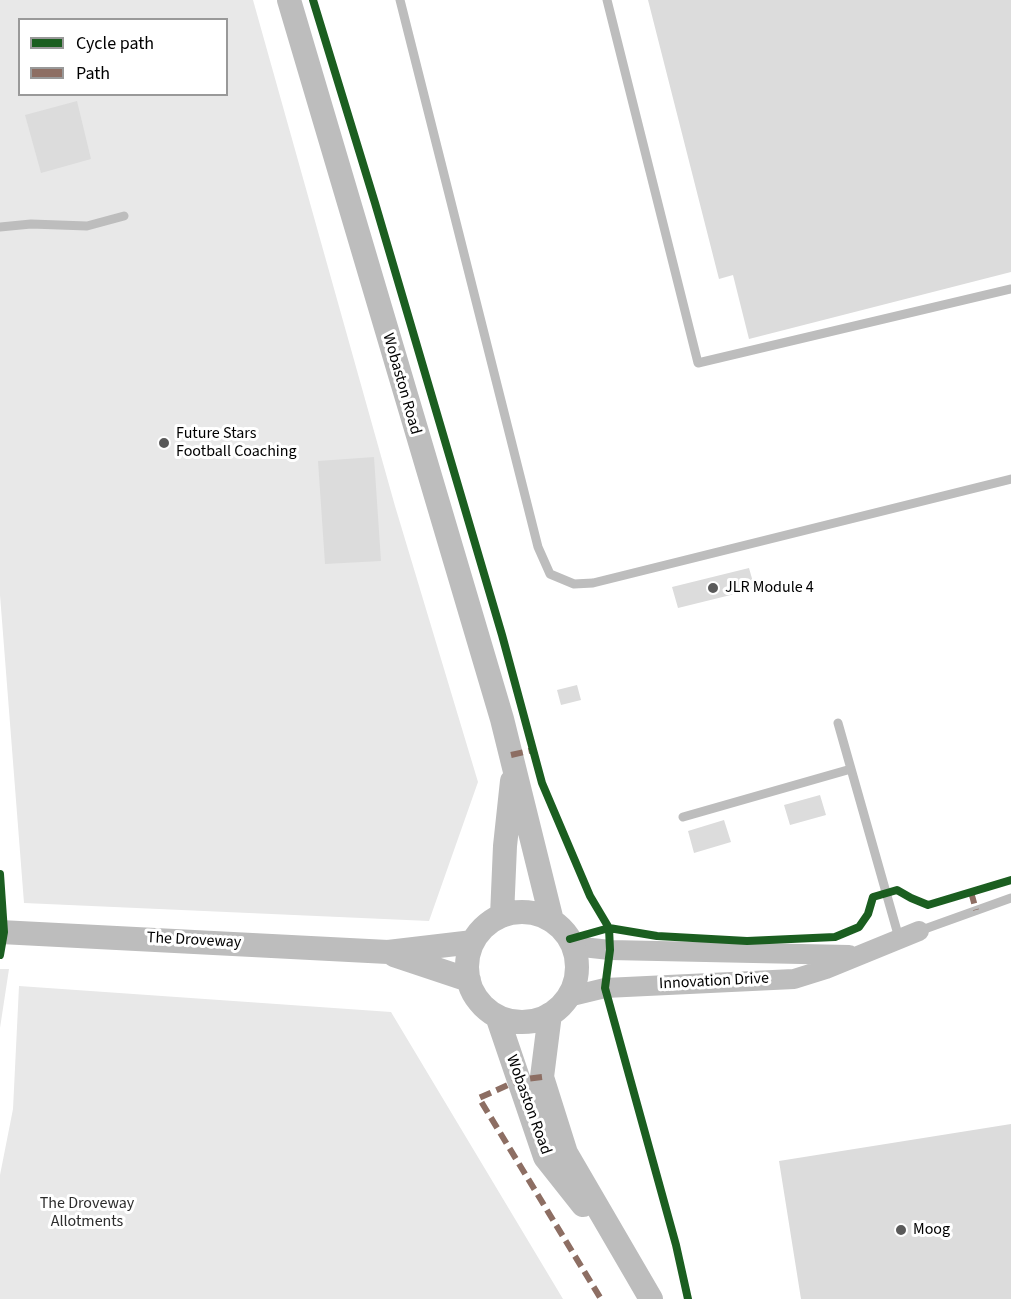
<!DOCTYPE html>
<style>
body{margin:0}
#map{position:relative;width:1011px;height:1299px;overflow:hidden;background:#fff;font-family:"Source Sans 3",sans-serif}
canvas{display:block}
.legend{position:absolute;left:18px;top:18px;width:210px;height:78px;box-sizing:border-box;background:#fff;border:2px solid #999;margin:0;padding:8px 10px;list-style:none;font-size:18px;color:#000}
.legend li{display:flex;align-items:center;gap:12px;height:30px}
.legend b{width:30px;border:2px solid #999}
</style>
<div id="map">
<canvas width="1011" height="1299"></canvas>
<ul class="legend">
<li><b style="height:8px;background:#1b5e20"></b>Cycle path</li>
<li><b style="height:8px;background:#8d6e63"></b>Path</li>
</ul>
</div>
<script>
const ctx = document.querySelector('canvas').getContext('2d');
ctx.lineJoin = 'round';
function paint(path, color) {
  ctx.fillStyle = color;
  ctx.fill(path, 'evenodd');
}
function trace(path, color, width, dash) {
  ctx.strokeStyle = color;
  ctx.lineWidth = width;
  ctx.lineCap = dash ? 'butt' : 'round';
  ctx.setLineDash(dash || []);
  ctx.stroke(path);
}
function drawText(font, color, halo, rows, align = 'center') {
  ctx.font = font + ' "Source Sans 3",sans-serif';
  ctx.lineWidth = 6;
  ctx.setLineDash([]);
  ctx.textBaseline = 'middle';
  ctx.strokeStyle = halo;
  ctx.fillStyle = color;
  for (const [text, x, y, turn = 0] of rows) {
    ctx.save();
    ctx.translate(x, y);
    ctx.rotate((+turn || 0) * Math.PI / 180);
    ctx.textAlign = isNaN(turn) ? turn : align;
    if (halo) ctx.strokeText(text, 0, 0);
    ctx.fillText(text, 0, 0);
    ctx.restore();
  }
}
paint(new Path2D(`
 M0,0H253L395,506L478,782L429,921L24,903L0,595ZM20,20H226V94H20Z
 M0,969H9L0,1028Z
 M19,986L391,1012L563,1299H0V1175L13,1109Z`), '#e8e8e8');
paint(new Path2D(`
 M648,0H1011V272L749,339L733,275L719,279Z
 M77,101L91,159L41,173L25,115Z
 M374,457L381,561L325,564L318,461Z
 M749,568L755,589L678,608L672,587Z
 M577,685L581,700L561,705L557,690Z
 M820,795L826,815L790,825L784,805Z
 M724,820L731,842L694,853L688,831Z
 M1011,1124V1299H801L779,1161Z`), '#dcdcdc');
trace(new Path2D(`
 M400,0L538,547L550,574L574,584L593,583L1011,479
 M607,0L698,363L1011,289
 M0,227L31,224L87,226L124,216
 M838,723L899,938
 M683,817L851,769
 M919,931L1011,898`), '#bdbdbd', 9);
trace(new Path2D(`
 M573,946L610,950L849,955
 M568,997L605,988L794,979L826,969L919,931`), '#bdbdbd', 20);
trace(new Path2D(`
 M289,0L502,719L552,921
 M467 967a55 55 0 1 1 110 0a55 55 0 1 1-110 0Z
 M502,916L505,846L512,781
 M0,932L388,952L473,942
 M394,955L469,980
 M550,1014L542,1077L566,1153L651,1299
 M497,1016L545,1157L583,1205`), '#bdbdbd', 24);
trace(new Path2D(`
 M511,755L533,750
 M971,892L976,910
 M542,1077L519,1080L479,1098L601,1299`), '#8d6e63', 6, [12, 6]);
trace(new Path2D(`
 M313,0L375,203L502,635L542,783L590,896L609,928L610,950L605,988L676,1245L688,1299
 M0,874L4,932L0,955
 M570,939L609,928L657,936L747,941L835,937L859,927L868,914L873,897L897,890L911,898L928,905L1011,880`), '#1b5e20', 8);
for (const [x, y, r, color] of [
 [164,443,6,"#595959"],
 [713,588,6,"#595959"],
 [901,1230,6,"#595959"]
]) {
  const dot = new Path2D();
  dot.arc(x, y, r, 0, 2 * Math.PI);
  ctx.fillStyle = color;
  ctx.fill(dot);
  trace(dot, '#fff', 2);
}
drawText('16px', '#000', '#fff', [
 ["Wobaston Road",401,384,74],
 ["The Droveway",194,941,3],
 ["Innovation Drive",714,982,-3],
 ["Wobaston Road",528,1105,70]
]);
drawText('16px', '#000', '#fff', [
 ["Future Stars",176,434],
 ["Football Coaching",176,452],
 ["JLR Module 4",725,588],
 ["Moog",913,1230]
], 'left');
drawText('16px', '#2d2d2d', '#fff', [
 ["The Droveway",87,1204],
 ["Allotments",87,1222]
]);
</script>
